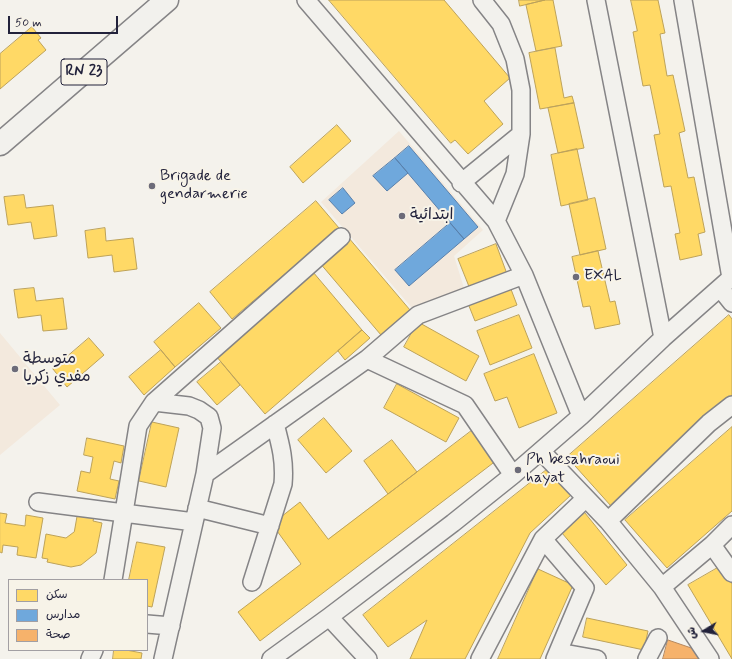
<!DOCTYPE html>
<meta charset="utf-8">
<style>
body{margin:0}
#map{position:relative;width:732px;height:659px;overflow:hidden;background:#f4f2ec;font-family:Mynerve,"Playpen Sans Arabic",sans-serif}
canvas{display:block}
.legend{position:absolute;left:8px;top:579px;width:140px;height:72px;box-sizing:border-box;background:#f7f3e8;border:1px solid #a29fa3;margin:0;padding:5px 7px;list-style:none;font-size:12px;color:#22223b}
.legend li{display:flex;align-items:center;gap:8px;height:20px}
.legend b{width:20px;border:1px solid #a29fa3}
.north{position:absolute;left:684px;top:611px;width:40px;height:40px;-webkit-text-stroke:3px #f7f3e8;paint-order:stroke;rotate:260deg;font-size:11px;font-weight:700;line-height:16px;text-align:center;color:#22223b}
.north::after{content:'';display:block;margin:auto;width:14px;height:18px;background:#22223b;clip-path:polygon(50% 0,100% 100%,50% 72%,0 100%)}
.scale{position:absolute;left:8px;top:16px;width:110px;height:18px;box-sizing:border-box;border:2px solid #22223b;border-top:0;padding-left:5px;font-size:12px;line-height:14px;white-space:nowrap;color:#22223b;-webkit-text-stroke:3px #f7f3e8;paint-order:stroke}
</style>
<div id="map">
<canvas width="732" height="659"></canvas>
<ul class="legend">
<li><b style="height:11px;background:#ffd966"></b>سكن</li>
<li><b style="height:11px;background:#6fa8dc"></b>مدارس</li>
<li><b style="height:11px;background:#f6b26b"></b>صحة</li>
</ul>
<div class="north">ش</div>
<div class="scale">50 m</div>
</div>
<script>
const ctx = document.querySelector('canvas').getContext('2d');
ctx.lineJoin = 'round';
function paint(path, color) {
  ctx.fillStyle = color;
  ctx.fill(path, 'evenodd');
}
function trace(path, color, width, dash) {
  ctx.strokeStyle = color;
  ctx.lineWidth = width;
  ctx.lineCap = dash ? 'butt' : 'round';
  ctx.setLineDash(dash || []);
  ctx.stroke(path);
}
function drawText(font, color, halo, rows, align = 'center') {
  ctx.font = font + ' Mynerve,"Playpen Sans Arabic",sans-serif';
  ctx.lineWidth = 4;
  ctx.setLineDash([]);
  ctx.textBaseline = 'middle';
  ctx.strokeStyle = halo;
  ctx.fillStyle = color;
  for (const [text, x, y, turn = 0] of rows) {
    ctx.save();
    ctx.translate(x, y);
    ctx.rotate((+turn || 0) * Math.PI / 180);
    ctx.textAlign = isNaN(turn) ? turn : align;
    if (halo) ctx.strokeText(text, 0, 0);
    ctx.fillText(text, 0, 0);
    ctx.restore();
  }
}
paint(new Path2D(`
 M399,131L483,230L454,256L464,288L412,308L321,202Z
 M0,333L60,405L0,455Z`), '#f3e9dd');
const homes = new Path2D(`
 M329,0H444L510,78L484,101L503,124L468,154L455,140L451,143Z
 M519,0H545L520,6Z
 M545,0H553L562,46L536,51L526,5Z
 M631,0H658L665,33L660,34L667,76L673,75L685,131L679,133L688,178L694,177L705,232L698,234L702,255L680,260L675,234L680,233L671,186L664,187L654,135L660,134L650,85L643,86L633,32L637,31Z
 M32,27L41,38L38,40L46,50L0,89V54Z
 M555,48L564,98L572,96L574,103L540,109L529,53Z
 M574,103L584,148L558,153L548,108Z
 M337,125L351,141L303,183L290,167Z
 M577,149L588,200L561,206L551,155Z
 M24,195L26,208L53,205L57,236L34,239L31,222L8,225L4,197Z
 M595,198L606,249L580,255L569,204Z
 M316,201L339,228L232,319L210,292Z
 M105,228L106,241L133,238L137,269L114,272L112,255L88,258L85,231Z
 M348,237L410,310L381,335L319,262Z
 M496,244L507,274L470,289L458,259Z
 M598,251L610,302L615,301L620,324L595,329L590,306L583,307L572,257Z
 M313,272L362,330L265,414L216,356Z
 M509,284L517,305L475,321L467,301Z
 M34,288L36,301L63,298L67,329L43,331L41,315L18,318L14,290Z
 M199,303L221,328L175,367L154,342Z
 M519,315L532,348L490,365L477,331Z
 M729,315L732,319V400L611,506L567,457Z
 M418,322L479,356L466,381L404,347Z
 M362,330L370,338L345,360L338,351Z
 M89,338L104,355L67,387L53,369Z
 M161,350L175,367L144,395L129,377Z
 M534,354L557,413L519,428L507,397L495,401L484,374Z
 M221,362L240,385L217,405L197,382Z
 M397,384L459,418L446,442L384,408Z
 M324,418L352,451L326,473L298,440Z
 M152,422L179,428L166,487L139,481Z
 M732,427V511L667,568L625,520Z
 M474,429L497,460L260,641L238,612L301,564L272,524L300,502L328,539Z
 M87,438L124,446L121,463L114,461L110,479L119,481L115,499L77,491L81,471L90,473L93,457L84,455Z
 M392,440L417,472L388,494L364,461Z
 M549,468L571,495L530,533L465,659H410L427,620L388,647L363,615Z
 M0,513L7,514L5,523L25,526L26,515L43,518L36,558L17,555L18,547L3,545L2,553L0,552Z
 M78,513L94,517L93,521L102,523L96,553L81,565L71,567L47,562L48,559L42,558L46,534L66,538L74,532Z
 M585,513L627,565L606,585L562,533Z
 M137,542L165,547L152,607L147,606V580H129Z
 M721,566L732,584V659L688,585Z
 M538,569L573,585L540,659H498Z
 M587,618L648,631L644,650L583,637Z
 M114,650H126L142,653L141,659H113Z`);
paint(homes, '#ffd966');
trace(homes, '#bda259', 1);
const schools = new Path2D(`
 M409,146L478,227L464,239L395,158Z
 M395,158L408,173L387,191L373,176Z
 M343,188L355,203L342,214L329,200Z
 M450,223L464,239L409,286L395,270Z`);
paint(schools, '#6fa8dc');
trace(schools, '#5880ac', 1);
const health = new Path2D(`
 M668,640L700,651L704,659H663Z`);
paint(health, '#f6b26b');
trace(health, '#b6875d', 1);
const minor = new Path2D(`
 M306,0L496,221L524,275L581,416
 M482,0L501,24L515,59L521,90V134L515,174L496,221
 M596,0L663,338
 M683,0L731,278
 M461,183L521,134
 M720,288L732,303
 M367,359L465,405L513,475
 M154,402L189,406L199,410L209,417L212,428L205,474L163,659
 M541,451L608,521L662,587L710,659
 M205,474L367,359L418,315L524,275
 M38,502L194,522
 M197,508L270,526
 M608,521L709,423L732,405
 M543,539L585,588L555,659
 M712,545L732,573
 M113,580L138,426L154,402L341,237
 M252,582L283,484C285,462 281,446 275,424
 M662,587L712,545L732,525
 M329,617L368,659
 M147,624L171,626
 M558,652L597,659
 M90,659L94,650
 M271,659L329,617L453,523L513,475L581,416L663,338L732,277
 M480,659L543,539L586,498
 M647,659L658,638`);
const major = new Path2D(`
 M0,144L167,0`);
trace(minor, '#858486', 20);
trace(major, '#858486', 25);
trace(minor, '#f2f1ed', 17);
trace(major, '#f2f1ed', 22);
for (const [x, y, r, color] of [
 [152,186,4,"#6c6b79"],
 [402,216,4,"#6c6b79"],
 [576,277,4,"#6c6b79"],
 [15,369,4,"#6c6b79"],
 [518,470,4,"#6c6b79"]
]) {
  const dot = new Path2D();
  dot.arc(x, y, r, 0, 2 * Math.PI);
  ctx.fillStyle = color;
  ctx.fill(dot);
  trace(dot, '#f7f3e8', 1.5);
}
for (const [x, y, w] of [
 [84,72,46]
]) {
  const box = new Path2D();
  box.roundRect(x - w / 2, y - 13, w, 26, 3);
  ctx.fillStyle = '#f7f3e8';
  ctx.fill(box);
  trace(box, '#22223b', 1);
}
drawText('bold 15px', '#22223b', null, [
 ["RN 23",84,72]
]);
drawText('16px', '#22223b', '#f7f3e8', [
 ["Brigade de",160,177],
 ["gendarmerie",160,195],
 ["ابتدائية",410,216],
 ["EXAL",584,277],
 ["متوسطة",23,360],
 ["مفدي زكريا",23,378],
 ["Ph besahraoui",526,461],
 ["hayat",526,479]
], 'left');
</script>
